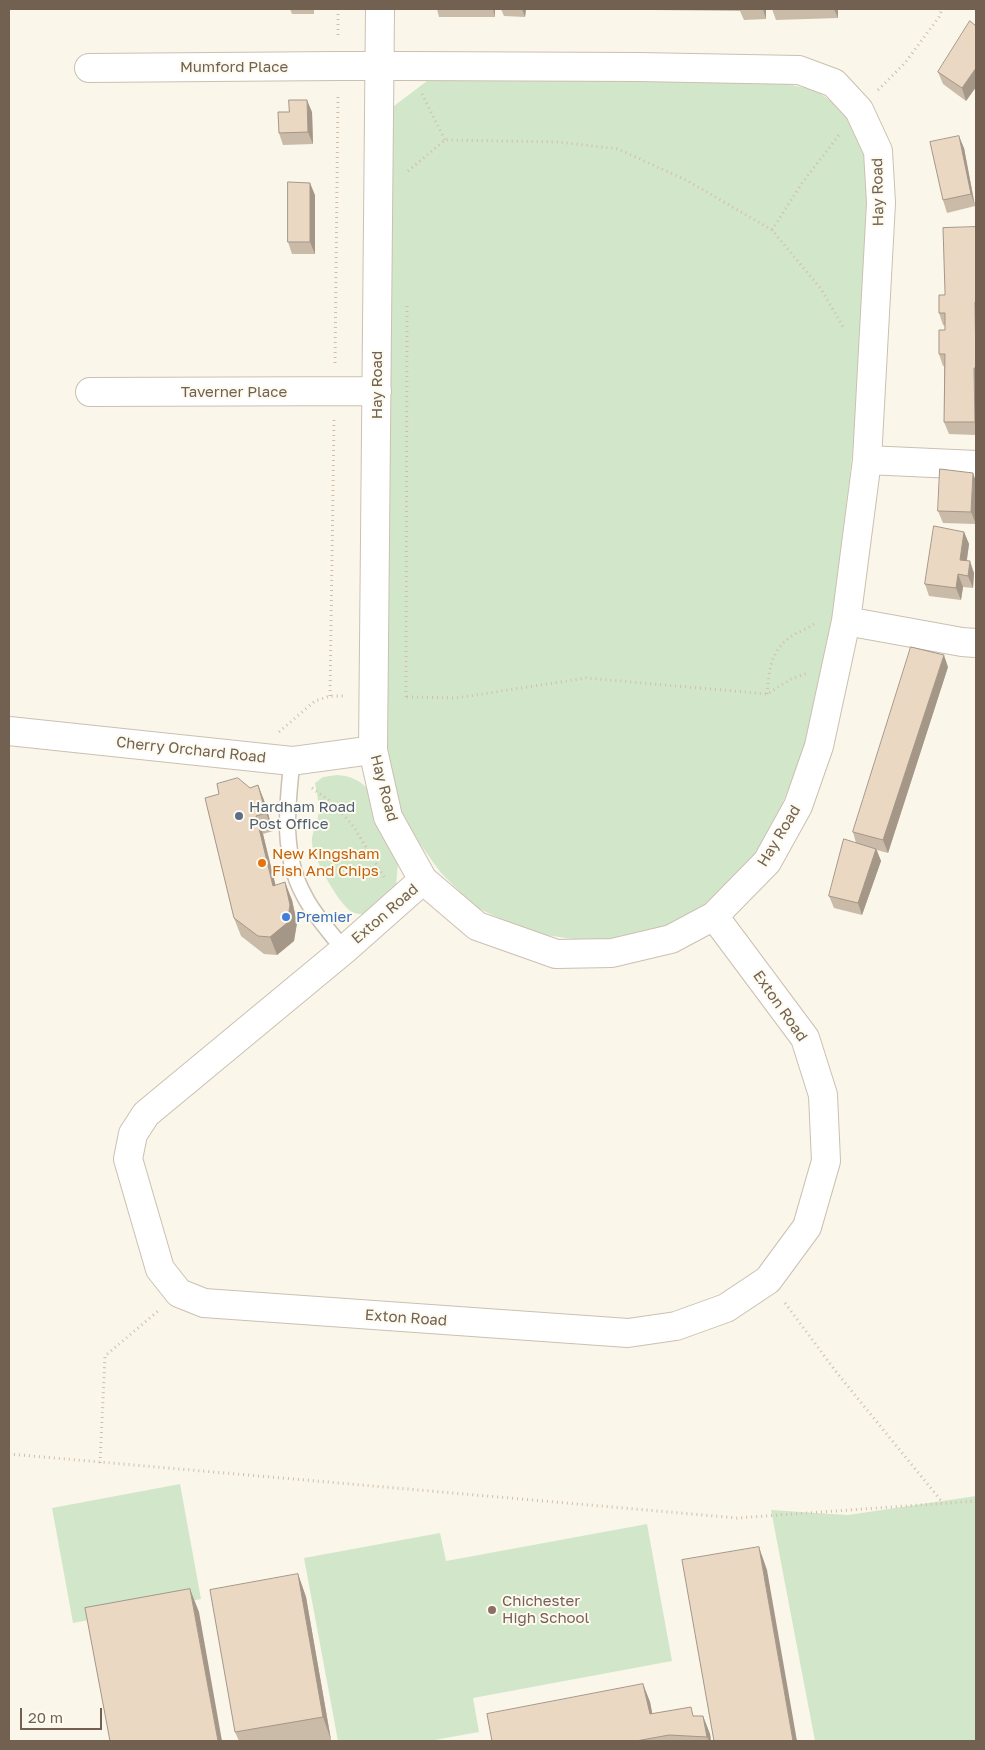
<!DOCTYPE html>
<style>
body{margin:0}
#map{position:relative;width:985px;height:1750px;overflow:hidden;background:#faf6ea;font-family:"Golos Text",sans-serif}
canvas{display:block}
.frame{position:absolute;inset:0;border:10px solid #726150;pointer-events:none}
.scale{position:absolute;left:20px;top:1708px;width:82px;height:22px;box-sizing:border-box;border:2px solid #726150;border-top:0;padding-left:6px;font-size:15px;line-height:18px;white-space:nowrap;color:#726150;-webkit-text-stroke:4px #fdfaf0;paint-order:stroke}
</style>
<div id="map">
<canvas width="985" height="1750"></canvas>
<div class="frame"></div>
<div class="scale">20 m</div>
</div>
<script>
const ctx = document.querySelector('canvas').getContext('2d');
ctx.lineJoin = 'round';
function paint(path, color) {
  ctx.fillStyle = color;
  ctx.fill(path, 'evenodd');
}
function trace(path, color, width, dash) {
  ctx.strokeStyle = color;
  ctx.lineWidth = width;
  ctx.lineCap = dash ? 'butt' : 'round';
  ctx.setLineDash(dash || []);
  ctx.stroke(path);
}
function drawText(font, color, halo, rows, align = 'center') {
  ctx.font = font + ' "Golos Text",sans-serif';
  ctx.lineWidth = 4;
  ctx.setLineDash([]);
  ctx.textBaseline = 'middle';
  ctx.strokeStyle = halo;
  ctx.fillStyle = color;
  for (const [text, x, y, turn = 0] of rows) {
    ctx.save();
    ctx.translate(x, y);
    ctx.rotate((+turn || 0) * Math.PI / 180);
    ctx.textAlign = isNaN(turn) ? turn : align;
    if (halo) ctx.strokeText(text, 0, 0);
    ctx.fillText(text, 0, 0);
    ctx.restore();
  }
}
paint(new Path2D(`
 M431,78L788,84L817,91L842,109L863,135L869,169L864,356L834,609L804,751L769,836L726,890L684,920L644,936L587,941L545,935L517,926L475,907L441,873L420,844L398,805L387,752L390,109Z
 M337,775C351,776 359,780 369,790L398,863L396,886C389,892 374,909 367,913C363,915 356,914 352,912C339,905 313,858 312,843C311,833 317,826 318,817C320,805 317,794 315,783L323,777Z
 M180,1484L201,1599L73,1623L52,1508Z
 M976,1496V1741H815L771,1510L848,1515Z
 M647,1524L672,1661L473,1698L479,1732L429,1741H338L304,1558L440,1533L446,1561Z`), '#d2e7ca');
const service = new Path2D(`
 M292,761C287,807 281,855 305,897C314,915 331,933 344,950`);
const minor = new Path2D(`
 M89,68L338,66H408L639,67L799,70L834,83L859,110L878,151L881,203L867,460L846,621L819,746L798,806L767,862L714,916L671,939L612,953L556,954L477,926L423,880L388,817L373,750L380,9
 M90,392L377,391
 M867,460L976,465
 M846,621L962,642L976,643
 M9,731L292,761L373,750
 M423,880L344,950L146,1114L133,1134L128,1159L160,1269L179,1293L204,1303L628,1333L676,1326L726,1308L768,1280L807,1227L826,1161L823,1095L805,1038L714,916`);
trace(service, '#cbc0b1', 18);
trace(minor, '#cbc0b1', 30);
trace(new Path2D(`
 M338,9V38
 M878,90L905,63L939,17L942,9
 M422,94L445,140
 M408,171L445,140L559,142L618,149L688,181L772,230L821,289L845,330
 M772,230L802,183L839,135
 M335,363L338,94
 M767,694C769,672 770,652 789,638C797,631 808,630 816,622
 M330,696L334,419
 M406,697L407,305
 M407,697L456,698L586,678L767,694L791,679L808,673
 M279,732L315,701L330,696H345
 M312,788L334,804L354,827L384,877
 M785,1303L837,1373L943,1503
 M9,1454L737,1518L976,1501
 M100,1463L105,1356L158,1311`), '#d2bea8', 3, [1, 4]);
trace(service, '#fff', 15);
trace(minor, '#fff', 28);
paint(new Path2D(`
 M290,9H314V14H292Z
 M437,9H495V17H439Z
 M501,9H526L525,17L504,16Z
 M565,9H766V19L744,20L740,11Z
 M772,9H838V18L776,20Z
 M976,26V87L966,101L943,84L938,72Z
 M289,112H312L313,144L283,145L279,133Z
 M964,148L975,206L947,213L943,200Z
 M315,195V254H292L288,242Z
 M976,227V435L949,434L944,422V366H943L939,354L945,330V326L943,325L939,313L945,295Z
 M976,481V524L943,523L938,511Z
 M964,532L969,544L967,560L974,573L973,588L963,587L961,600L929,596L925,584Z
 M948,667L888,853L877,850L881,861L862,915L834,908L829,896L856,843L853,832Z
 M258,785L265,803L273,831L263,834L275,885L292,900L297,923L294,941L277,955L264,954L241,936L234,918L219,794L250,788Z
 M298,1574L306,1597L331,1740L326,1741H239L235,1732Z
 M643,1684L650,1702L652,1713L694,1716H703L710,1734L711,1741H492Z`), '#cabaa8');
paint(new Path2D(`
 M493,9H495V17Z
 M522,9H526L525,17Z
 M763,9H766V19Z
 M834,9H838V18Z
 M976,68V87L966,101L962,88Z
 M307,100L312,112L313,144L308,132Z
 M959,136L964,148L975,206L971,194Z
 M310,183L315,195V254L310,242Z
 M975,302L976,306V350Z
 M974,368L976,375V426L975,422Z
 M973,473L976,481V524L971,512Z
 M964,532L969,544L965,572L960,560Z
 M970,561L974,573L973,588L968,576Z
 M958,574L963,587L961,600L956,588Z
 M944,655L948,667L888,853L883,840Z
 M258,785L265,803L273,831L266,813Z
 M256,816L263,834L280,903L273,886Z
 M876,849L881,861L862,915L858,903Z
 M285,882L292,900L297,923L294,941L277,955L270,937Z
 M759,1547L767,1570L797,1741H793Z
 M298,1574L306,1597L331,1740L323,1717Z
 M190,1589L199,1612L222,1741H218Z
 M643,1684L650,1702L656,1732L650,1714Z
 M703,1716L710,1734L711,1741H709L707,1737Z`), '#a49788');
const building = new Path2D(`
 M970,21L976,26V68L962,88L938,72Z
 M289,100H307L308,132L279,133L278,112H289Z
 M959,136L971,194L943,200L930,142Z
 M288,182L310,183V242H288Z
 M976,227V302H975L976,368H974L975,422H944L945,354H939V330H945V313H939V295H945V292L943,228Z
 M940,469L973,473L971,512L938,511Z
 M934,526L964,532L960,560L970,561L968,576L958,574L956,588L925,584Z
 M911,647L944,655L883,840L853,832Z
 M238,778L250,788L258,785L266,813L256,816L273,886L285,882L290,905L287,923L270,937L258,936L234,918L205,798L219,794L217,784Z
 M844,839L876,849L858,903L829,896Z
 M759,1547L793,1741H714L682,1560Z
 M298,1574L323,1717L235,1732L210,1590Z
 M190,1589L218,1741H110L85,1608Z
 M643,1684L650,1714L691,1707L693,1716H703L707,1737L669,1735L636,1741H492L487,1714Z`);
paint(building, '#ebd8c3');
trace(building, '#a49788', 1);
for (const [x, y, r, color] of [
 [239,816,5,"#5c6f8a"],
 [262,863,5,"#e8710a"],
 [286,917,5,"#3f7fe0"],
 [492,1610,5,"#8d6e63"]
]) {
  const dot = new Path2D();
  dot.arc(x, y, r, 0, 2 * Math.PI);
  ctx.fillStyle = color;
  ctx.fill(dot);
  trace(dot, '#fdfaf0', 2);
}
drawText('15px', '#726150', '#fdfaf0', [
 ["Mumford Place",234,67],
 ["Hay Road",878,192,-91],
 ["Hay Road",377,385,-90],
 ["Taverner Place",234,392],
 ["Cherry Orchard Road",191,750,6],
 ["Hay Road",384,788,75],
 ["Hay Road",779,836,-59],
 ["Exton Road",385,914,-41],
 ["Exton Road",780,1006,55],
 ["Exton Road",406,1318,4]
]);
drawText('15px', '#4e5e75', '#fdfaf0', [
 ["Hardham Road",249,807],
 ["Post Office",249,824]
], 'left');
drawText('15px', '#c56008', '#fdfaf0', [
 ["New Kingsham",272,854],
 ["Fish And Chips",272,871]
], 'left');
drawText('15px', '#366cbe', '#fdfaf0', [
 ["Premier",296,917]
], 'left');
drawText('15px', '#785e54', '#fdfaf0', [
 ["Chichester",502,1601],
 ["High School",502,1618]
], 'left');
</script>
